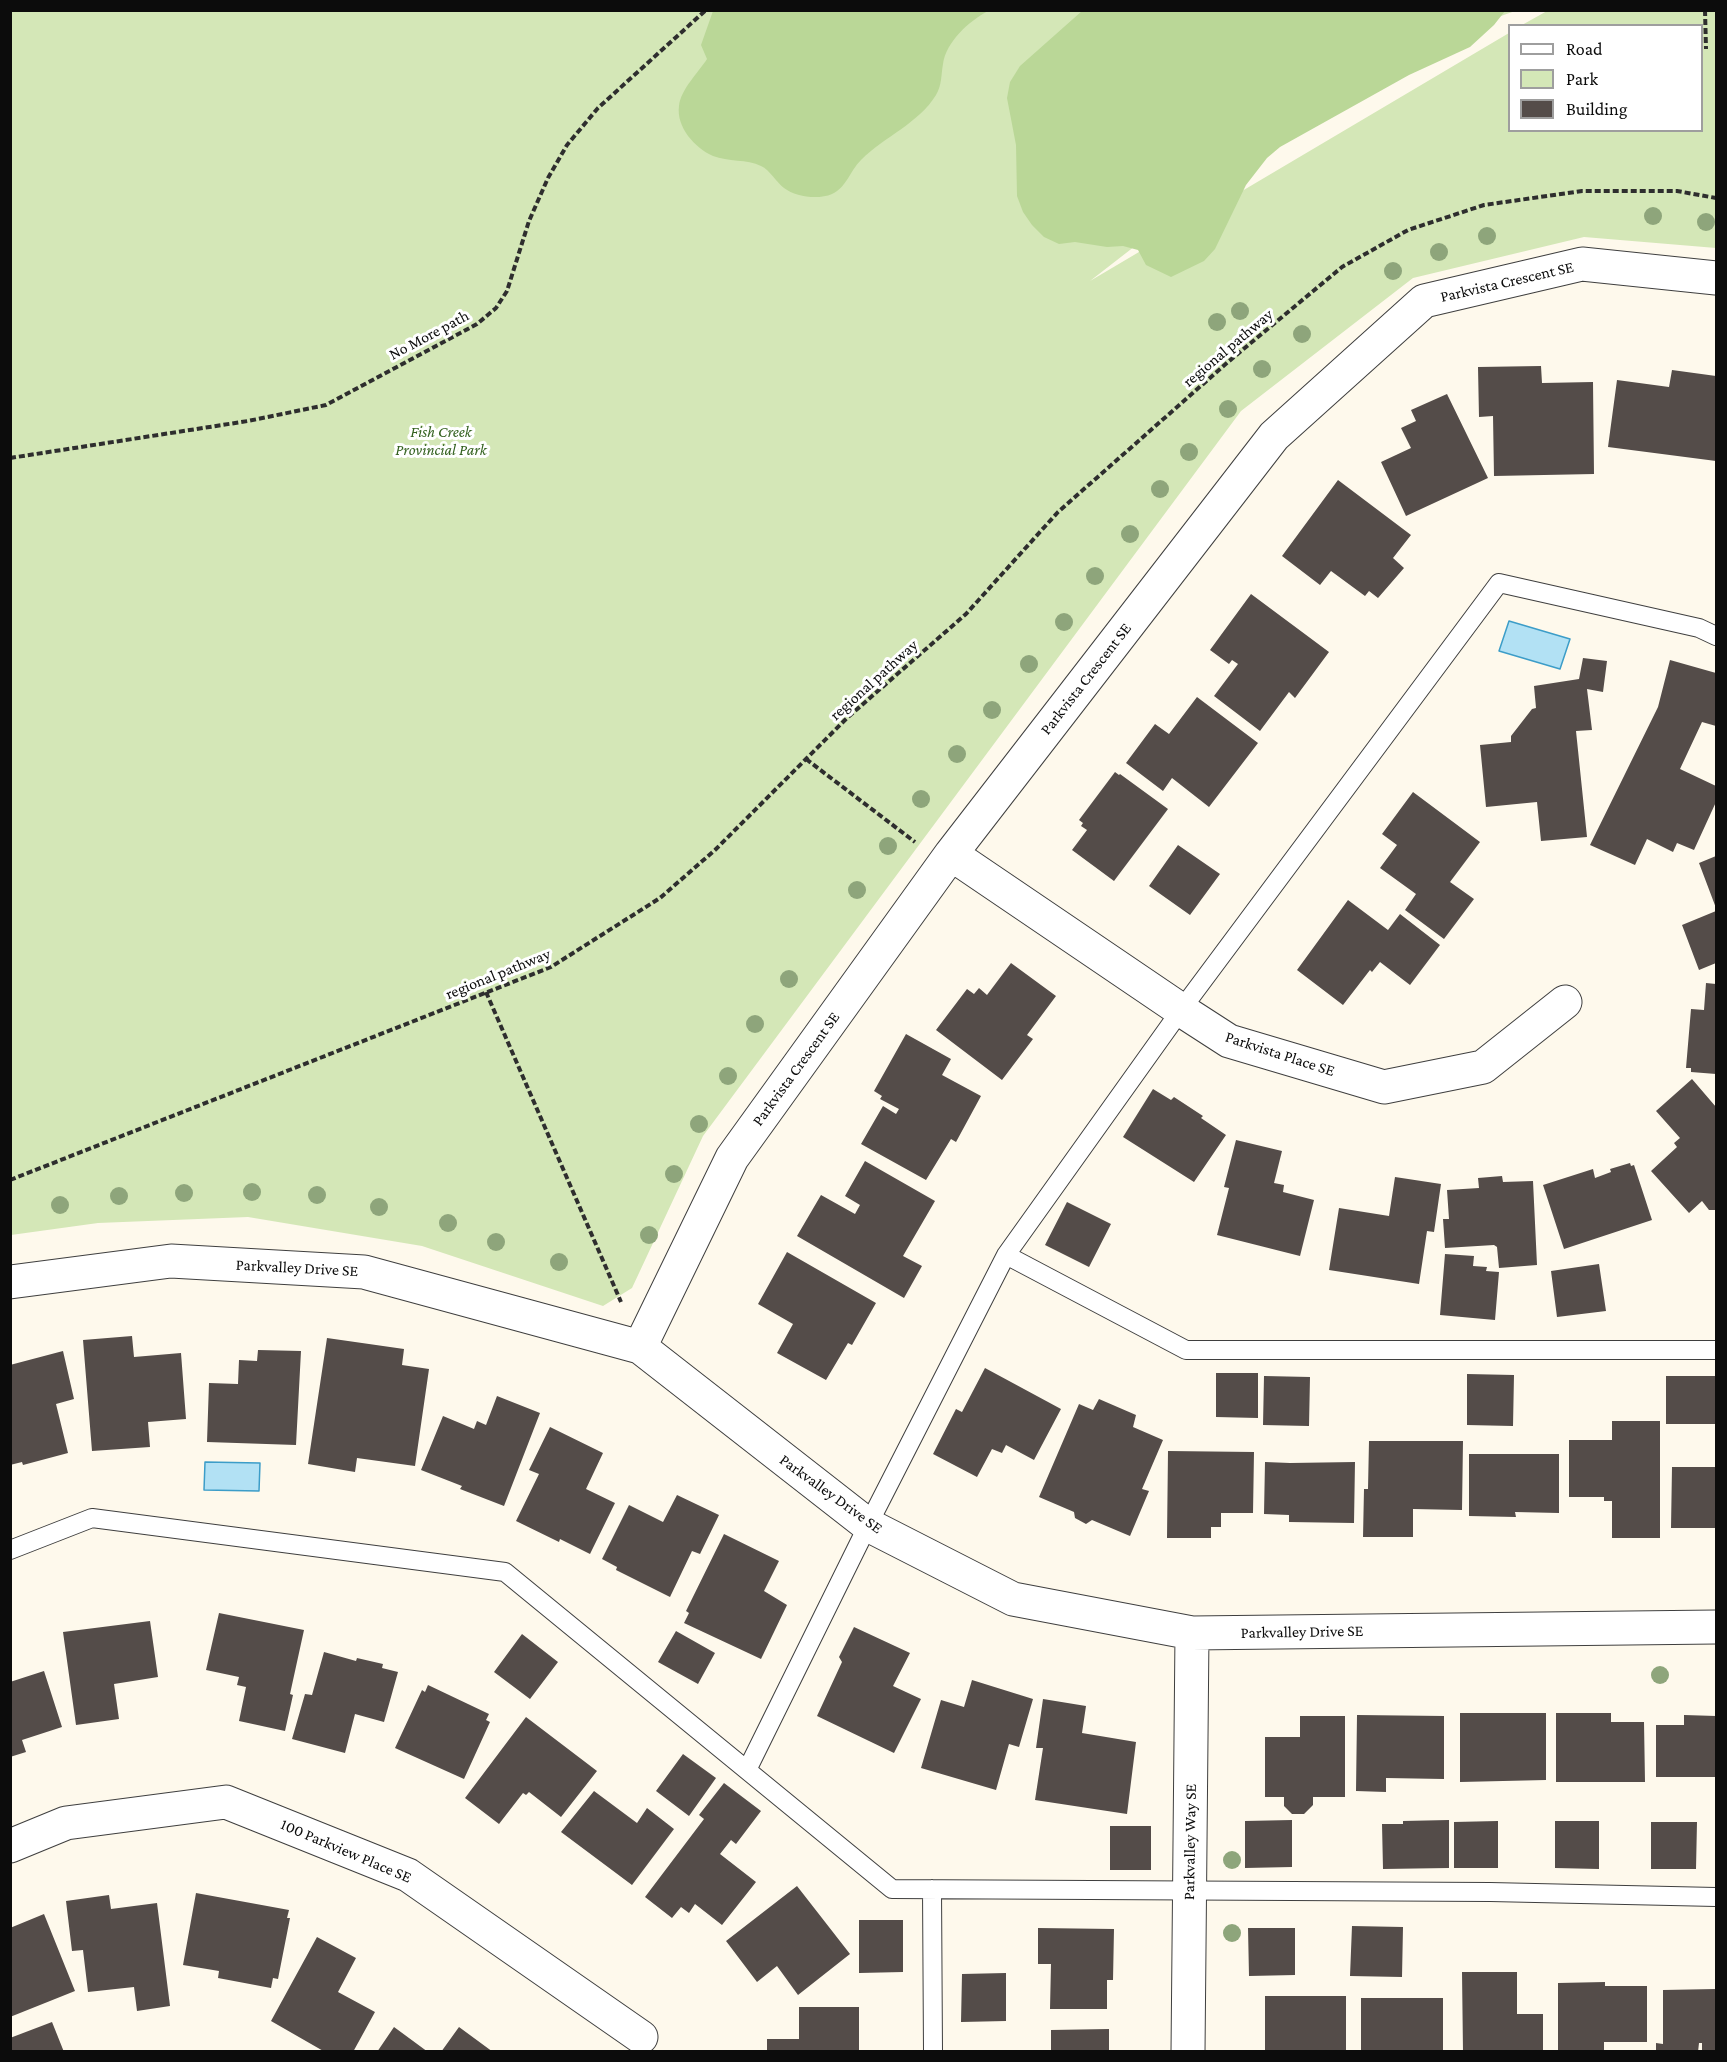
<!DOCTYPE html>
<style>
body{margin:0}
#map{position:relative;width:1727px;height:2062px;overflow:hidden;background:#fef9ec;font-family:"Crimson Pro",serif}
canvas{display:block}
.frame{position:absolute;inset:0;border:12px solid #0c0c0c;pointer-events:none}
.legend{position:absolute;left:1508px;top:24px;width:195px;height:108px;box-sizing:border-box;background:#fff;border:2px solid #9e9e9e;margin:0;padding:8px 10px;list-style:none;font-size:18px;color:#0c0c0c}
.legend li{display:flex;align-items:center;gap:12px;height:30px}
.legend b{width:30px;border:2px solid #9e9e9e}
</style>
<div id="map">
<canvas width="1727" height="2062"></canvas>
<div class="frame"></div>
<ul class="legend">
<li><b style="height:8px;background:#fff"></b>Road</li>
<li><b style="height:16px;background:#d4e7b7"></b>Park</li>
<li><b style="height:16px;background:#544c49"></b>Building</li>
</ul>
</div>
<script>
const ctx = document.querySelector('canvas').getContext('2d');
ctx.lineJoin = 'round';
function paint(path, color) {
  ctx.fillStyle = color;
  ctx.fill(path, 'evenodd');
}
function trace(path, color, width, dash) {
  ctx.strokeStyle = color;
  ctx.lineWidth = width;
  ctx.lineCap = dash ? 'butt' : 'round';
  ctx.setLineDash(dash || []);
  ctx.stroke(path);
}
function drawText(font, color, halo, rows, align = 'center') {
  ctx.font = font + ' "Crimson Pro",serif';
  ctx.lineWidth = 6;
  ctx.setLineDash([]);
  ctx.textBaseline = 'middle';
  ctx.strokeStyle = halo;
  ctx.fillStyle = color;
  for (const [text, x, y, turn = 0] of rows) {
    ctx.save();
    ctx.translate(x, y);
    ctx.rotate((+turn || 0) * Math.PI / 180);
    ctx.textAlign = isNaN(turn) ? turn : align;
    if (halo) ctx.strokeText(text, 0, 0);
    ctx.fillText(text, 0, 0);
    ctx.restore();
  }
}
paint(new Path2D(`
 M10,11H1515L1372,62L1090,281L1509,33L1510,130H1702V26L1522,25L1547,11H1716V248L1584,237L1413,278L1241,411L703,1136L632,1288L603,1306L422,1246L248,1217L98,1223L11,1235Z`), '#d4e7b7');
paint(new Path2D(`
 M713,11V10L988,11C969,21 946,42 943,64C941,75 942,85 936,95C919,123 884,137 861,160C850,171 846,188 832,194C818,200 796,197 784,188C776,182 770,170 761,166C747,159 728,162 713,156C695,148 676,127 679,106C681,89 698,73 707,59L701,45Z
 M1082,11V10L1505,11L1494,25L1470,47L1409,75L1280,147L1267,158L1246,185L1215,249L1204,261L1171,277L1146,265L1138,250L1123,246L1107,247L1075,242L1059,244L1044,237L1032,225L1023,212L1017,196L1016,145L1007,98L1010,82L1020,66Z`), '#bad797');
const water = new Path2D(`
 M1509,621L1570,639L1560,669L1499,651Z
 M205,1462L260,1463L259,1491L204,1490Z`);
paint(water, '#b2e1f4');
trace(water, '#3c9dc8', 1.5);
paint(new Path2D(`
 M1541,366L1542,383L1593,382L1594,474L1494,476L1493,416L1479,417L1478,367Z
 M1672,370L1716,376V461L1608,447L1617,380L1669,387Z
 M1447,394L1488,478L1406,516L1381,462L1411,448L1401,428L1416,421L1411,410Z
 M1338,480L1411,535L1393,558L1404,568L1378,598L1369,591L1365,596L1331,571L1320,585L1282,556Z
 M1251,594L1329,652L1295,698L1289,692L1260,731L1214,696L1238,664L1232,660L1229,664L1210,650Z
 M1583,658L1607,661L1603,692L1587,689L1592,730L1576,731L1587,837L1541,841L1537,802L1486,807L1480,745L1511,742V736L1532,709L1536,708L1534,686L1579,679Z
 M1670,660L1716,673V726L1702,722L1680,769L1716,786V802L1694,850L1677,843L1673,852L1647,839L1635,865L1590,845L1658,707Z
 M1197,697L1258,743L1209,807L1172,778L1163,791L1126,763L1155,724L1169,734Z
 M1115,772L1119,775L1120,774L1168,809L1114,881L1072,850L1087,830L1081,826L1083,823L1079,820Z
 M1413,792L1480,842L1450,882L1474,899L1444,939L1405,910L1416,894L1380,868L1397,845L1382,834Z
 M1178,845L1220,874L1190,915L1149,886Z
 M1716,856V908L1699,863Z
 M1348,900L1388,930L1400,914L1440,945L1410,985L1380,962L1372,972L1370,970L1343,1005L1297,970Z
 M1716,911V963L1699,970L1682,925Z
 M1011,963L1056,996L1027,1035L1033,1039L1002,1080L936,1030L967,989L974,994L979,988L987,995Z
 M1706,983L1716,984V1074L1691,1072V1068H1686L1691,1009L1704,1010Z
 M906,1034L951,1059L942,1075L981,1096L956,1142L951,1139L926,1180L861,1144L883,1106L896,1114L899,1109L880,1099L882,1096L874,1091Z
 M1692,1079L1716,1107V1210H1709L1702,1201L1689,1213L1651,1171L1677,1147L1674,1143L1680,1138L1656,1111Z
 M1153,1089L1171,1100L1174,1097L1203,1116L1201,1118L1226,1135L1194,1182L1123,1137Z
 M1236,1140L1282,1151L1274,1183L1284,1185L1283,1192L1314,1200L1300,1256L1217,1235L1229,1188L1224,1187Z
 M865,1161L935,1201L903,1256L922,1266L904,1298L797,1236L821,1195L855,1214L860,1205L845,1196Z
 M1630,1163L1631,1166L1634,1165L1652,1220L1564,1249L1543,1185L1593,1169L1595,1178L1611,1172L1610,1169Z
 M1502,1176L1503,1182L1533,1181L1537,1265L1499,1268L1497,1247L1494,1245L1445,1248L1443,1219H1449L1447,1190L1479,1188L1478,1178Z
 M1395,1177L1441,1184L1434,1232L1427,1231L1419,1284L1329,1270L1339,1208L1389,1216Z
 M1067,1202L1111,1224L1089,1267L1045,1245Z
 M787,1252L876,1303L852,1345L848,1343L826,1380L777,1353L793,1324L758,1304Z
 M1445,1254L1474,1256L1473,1266L1487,1267L1486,1271L1499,1272L1495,1320L1440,1315Z
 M1599,1264L1606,1311L1557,1317L1551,1271Z
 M132,1336L134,1357L181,1353L186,1419L148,1422L150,1447L92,1451L83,1340Z
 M327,1338L404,1349L402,1365L429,1369L415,1466L357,1458L355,1472L308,1464Z
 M258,1350L301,1351L296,1445L207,1442L209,1383L238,1384L239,1360L257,1361Z
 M63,1351L74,1399L56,1404L68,1453L23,1465L22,1462L10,1465V1365Z
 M985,1368L1061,1409L1034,1460L1006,1445L1002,1453L992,1449L977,1477L933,1454L956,1409L962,1412Z
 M1216,1373H1258V1418L1216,1417Z
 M1467,1374L1514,1375L1513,1426L1467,1425Z
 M1264,1376L1310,1377L1309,1426L1263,1425Z
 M1666,1376H1715V1424H1666Z
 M497,1396L540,1413L504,1506L460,1489L462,1486L421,1470L443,1416L474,1429L477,1421L486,1425Z
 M1099,1399L1136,1415L1133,1427L1163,1440L1142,1489L1149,1491L1130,1536L1092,1520L1086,1524L1075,1518L1074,1512L1039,1497L1079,1404L1093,1410Z
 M1612,1421H1660V1538H1612V1501H1604V1497H1569V1440H1612Z
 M550,1427L603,1453L586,1489L615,1503L590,1554L560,1539L559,1542L516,1521L539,1474L529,1470Z
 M1369,1441H1463L1462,1510L1413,1509V1537H1363L1364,1489H1368Z
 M1168,1451L1254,1452L1253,1513H1221V1527H1211V1538H1167Z
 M1469,1454H1559V1513L1515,1512L1516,1517L1469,1516Z
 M1265,1462L1290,1463L1355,1462L1354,1523L1289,1522V1515L1264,1514Z
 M1672,1467H1716V1528H1671Z
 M677,1495L719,1515L700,1554L692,1551L670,1597L616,1570L617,1567L602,1559L629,1505L663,1522Z
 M724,1534L779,1561L764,1591L787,1605L761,1659L684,1623L689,1613L686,1611Z
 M219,1613L304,1630L290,1694L293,1695L285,1731L239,1721L246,1687L237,1685L239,1677L206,1670Z
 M150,1621L158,1677L114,1684L119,1719L76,1725L63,1632Z
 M854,1627L910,1653L893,1686L921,1699L894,1753L817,1716L842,1662L839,1657Z
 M676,1631L715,1653L698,1684L658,1662Z
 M522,1634L558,1662L530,1699L494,1672Z
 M324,1652L356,1661L357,1658L383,1664L382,1668L398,1672L384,1722L355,1714L345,1753L292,1739L305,1694L312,1695Z
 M44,1671L62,1727L22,1740L26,1752L10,1757V1682Z
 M972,1680L1033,1699L1019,1747L1009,1744L996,1790L921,1768L941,1700L964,1707Z
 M428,1685L489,1714L486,1720L490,1722L464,1779L395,1748L422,1690L425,1692Z
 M1043,1699L1086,1706L1082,1733L1136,1742L1127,1814L1035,1800L1043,1748H1036Z
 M1460,1713H1546V1780L1460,1782Z
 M1556,1713H1611V1722H1644L1645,1782H1556Z
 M1357,1715L1444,1716V1779L1386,1778V1792L1356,1791Z
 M1684,1715L1716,1716V1777H1656V1725H1684Z
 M1300,1716H1345V1797H1313V1805L1304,1814H1292L1284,1806V1797H1265V1737H1300Z
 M526,1717L597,1771L561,1817L529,1792L526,1795L523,1793L499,1824L465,1798Z
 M683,1754L716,1778L689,1816L656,1791Z
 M724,1783L761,1811L736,1844L731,1840L720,1854L756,1882L722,1925L695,1904L689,1913L681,1907L672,1918L645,1897L704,1819L699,1815Z
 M594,1791L637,1823L647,1808L674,1829L632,1885L561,1832Z
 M1292,1820V1867L1245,1868V1821Z
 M1449,1820V1868L1383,1869L1382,1824H1403V1821Z
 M1498,1821V1868H1454V1822Z
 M1555,1821H1599V1869L1555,1868Z
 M1651,1822H1697L1696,1869H1651Z
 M1110,1826H1151V1870H1110Z
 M797,1886L850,1954L798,1995L777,1966L757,1982L726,1941Z
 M196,1893L289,1910L287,1918H290L278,1979L273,1978L271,1988L218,1978L219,1971L183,1965Z
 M109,1895L111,1909L157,1903L170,2006L137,2011L134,1987L88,1992L83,1950L72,1951L66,1901Z
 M44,1914L75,1991L10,2017V1928Z
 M859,1920H903V1972L859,1973Z
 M1352,1926L1403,1927L1402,1977L1350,1976Z
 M1038,1928L1114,1929L1113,1980H1107V2009H1050L1051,1964H1038Z
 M1248,1928H1295V1975L1249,1976Z
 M317,1937L356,1958L338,1992L375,2012L353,2052H325L271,2021Z
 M1462,1972H1517V2014H1543V2052H1463Z
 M1006,1973V2021L961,2022L962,1974Z
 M1605,1982V1986H1647V2042H1604V2052H1558V1983Z
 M1716,1989V2052H1702V2043H1699L1698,2052H1656V2043L1663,2044V1990Z
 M1265,1996H1346V2052H1265Z
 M1361,1998H1443V2052H1361Z
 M799,2007H859V2052H767V2039H799Z
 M52,2022L64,2052H10V2038Z
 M394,2027L428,2052H377Z
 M459,2027L493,2052H441Z
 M1109,2029V2052H1051V2030Z`), '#544c49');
const service = new Path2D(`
 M1006,1255L1186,1350H1716
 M10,1550L92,1518L505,1572L892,1889L1490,1892L1716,1897
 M747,1770L868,1525L1006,1255L1181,1010L1499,583L1699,628L1716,636
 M932,1889L933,2052`);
const minor = new Path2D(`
 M951,854L1181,1010L1229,1041L1384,1087L1483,1067L1565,1002
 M10,1282L171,1261L364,1272L640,1347L868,1525L1013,1599L1192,1633L1716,1627
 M640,1347L732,1158L951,854L1274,436L1424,301L1582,264L1716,278
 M10,1846L66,1823L226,1802L408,1875L641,2037
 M1188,2052L1192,1633`);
trace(service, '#3f3f3f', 20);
trace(minor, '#3f3f3f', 35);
trace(new Path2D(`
 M1705,10L1706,49
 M10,458L248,421L326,405L477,324L496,308L507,291L529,221L548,178L567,145L598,108L706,10
 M806,759L915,842
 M486,992L621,1302
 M10,1180L551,967L660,898L715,850L847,718L966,614L1058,512L1228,362L1342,267L1408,230L1484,205L1582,191H1677L1716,198`), '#2e2e2e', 4, [6, 3]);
trace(service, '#fff', 18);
trace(minor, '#fff', 33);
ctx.fillStyle = '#8ea57b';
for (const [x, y] of [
 [1653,216],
 [1706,222],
 [1487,236],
 [1439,252],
 [1393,271],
 [1240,311],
 [1217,322],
 [1302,334],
 [1262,369],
 [1228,409],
 [1189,452],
 [1160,489],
 [1130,534],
 [1095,576],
 [1064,622],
 [1029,664],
 [992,710],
 [957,754],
 [921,799],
 [888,846],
 [857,890],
 [789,979],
 [755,1024],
 [728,1076],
 [699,1124],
 [674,1174],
 [252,1192],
 [184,1193],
 [317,1195],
 [119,1196],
 [60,1205],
 [379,1207],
 [448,1223],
 [649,1235],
 [496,1242],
 [559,1262],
 [1660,1675],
 [1232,1860],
 [1232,1933]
]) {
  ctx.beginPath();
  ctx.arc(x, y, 9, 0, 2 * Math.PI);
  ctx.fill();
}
drawText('16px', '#0c0c0c', '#fff', [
 ["Parkvista Crescent SE",1507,282,-13],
 ["No More path",429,335,-28],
 ["regional pathway",1228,348,-40],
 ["Parkvista Crescent SE",1086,679,-52],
 ["regional pathway",874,680,-42],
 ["regional pathway",498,974,-22],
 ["Parkvista Place SE",1280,1054,18],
 ["Parkvista Crescent SE",796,1069,-54],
 ["Parkvalley Drive SE",297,1268,3],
 ["Parkvalley Drive SE",831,1494,36],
 ["Parkvalley Drive SE",1302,1632,-1],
 ["Parkvalley Way SE",1190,1842,-89],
 ["100 Parkview Place SE",346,1851,23]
]);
drawText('italic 16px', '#33611f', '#fff', [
 ["Fish Creek",441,432],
 ["Provincial Park",441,450]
]);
</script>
